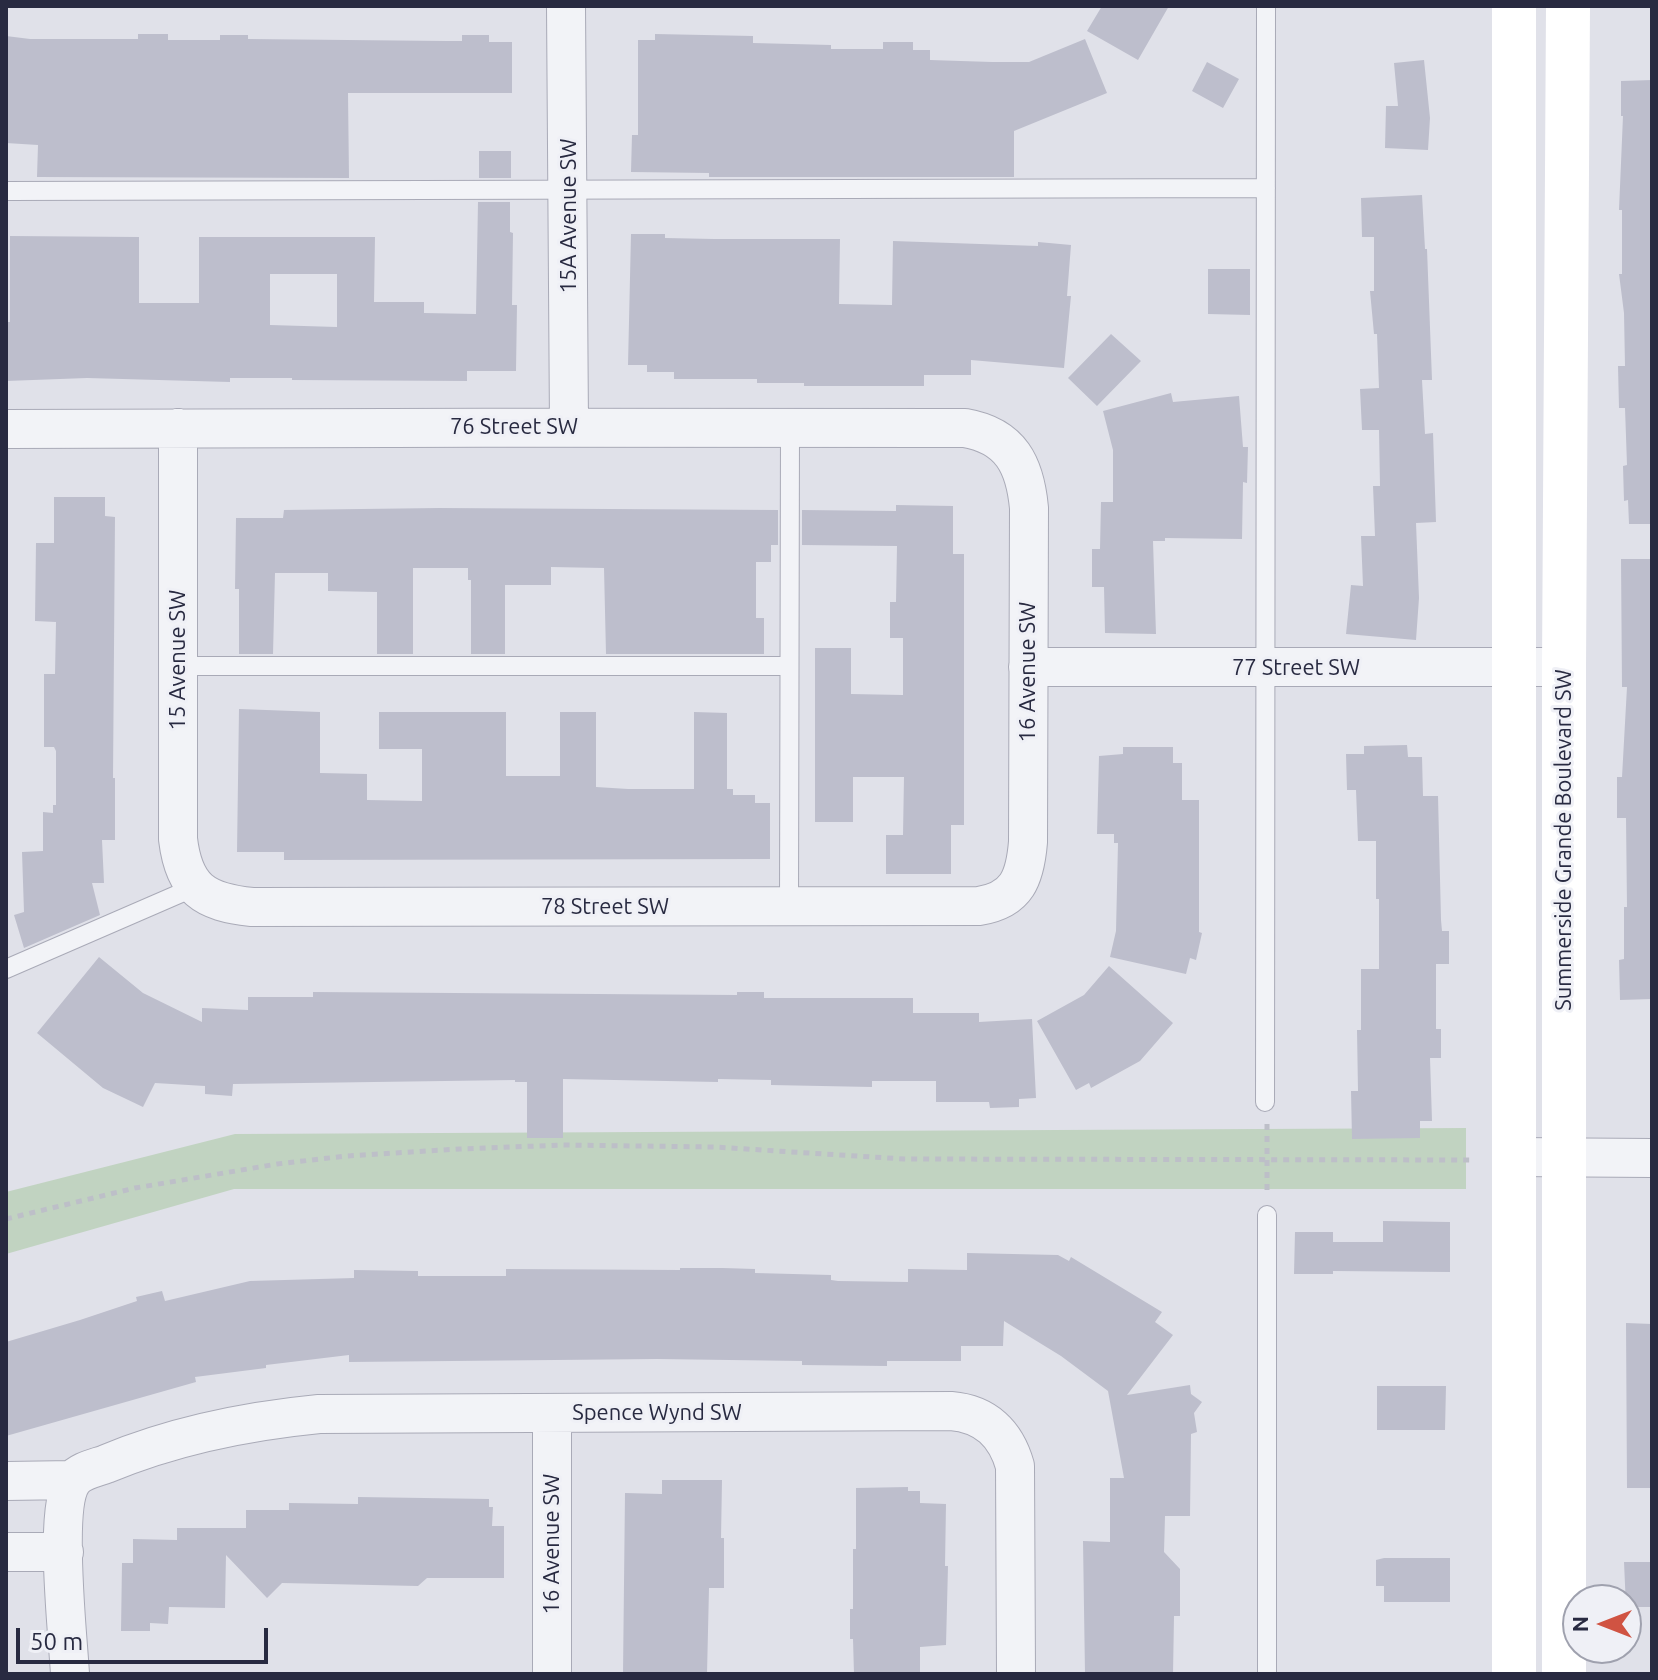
<!DOCTYPE html>
<style>
body{margin:0}
#map{position:relative;width:1658px;height:1680px;overflow:hidden;background:#e0e1e9;font-family:Ubuntu,sans-serif}
canvas{display:block}
.frame{position:absolute;inset:0;border:8px solid #282a41;pointer-events:none}
.north{position:absolute;left:1562px;top:1584px;width:80px;height:80px;box-sizing:border-box;background:#eff0f6;border:2px solid #9fa1ae;border-radius:50%;rotate:270deg;font-size:22px;font-weight:700;line-height:32px;text-align:center;color:#282a41}
.north::after{content:'';display:block;margin:auto;width:28px;height:36px;background:#d05342;clip-path:polygon(50% 0,100% 100%,50% 72%,0 100%)}
.scale{position:absolute;left:16px;top:1628px;width:252px;height:36px;box-sizing:border-box;border:4px solid #282a41;border-top:0;padding-left:10px;font-size:24px;line-height:28px;white-space:nowrap;color:#282a41;-webkit-text-stroke:6px #eff0f6;paint-order:stroke}
</style>
<div id="map">
<canvas width="1658" height="1680"></canvas>
<div class="frame"></div>
<div class="north">N</div>
<div class="scale">50 m</div>
</div>
<script>
const ctx = document.querySelector('canvas').getContext('2d');
ctx.lineJoin = 'round';
function paint(path, color) {
  ctx.fillStyle = color;
  ctx.fill(path, 'evenodd');
}
function trace(path, color, width, dash) {
  ctx.strokeStyle = color;
  ctx.lineWidth = width;
  ctx.lineCap = dash ? 'butt' : 'round';
  ctx.setLineDash(dash || []);
  ctx.stroke(path);
}
function drawText(font, color, halo, rows, align = 'center') {
  ctx.font = font + ' Ubuntu,sans-serif';
  ctx.lineWidth = 6;
  ctx.setLineDash([]);
  ctx.textBaseline = 'middle';
  ctx.strokeStyle = halo;
  ctx.fillStyle = color;
  for (const [text, x, y, turn = 0] of rows) {
    ctx.save();
    ctx.translate(x, y);
    ctx.rotate((+turn || 0) * Math.PI / 180);
    ctx.textAlign = isNaN(turn) ? turn : align;
    if (halo) ctx.strokeText(text, 0, 0);
    ctx.fillText(text, 0, 0);
    ctx.restore();
  }
}
paint(new Path2D(`
 M1466,1128V1189H234L6,1254V1192L235,1134Z`), '#c1d3c1');
paint(new Path2D(`
 M1102,6H1169L1138,60L1087,31Z
 M138,34H168V40H220V35H248V39L446,41H462V35H489V42H512V93H348L349,178L37,177L38,145L6,143V36L30,39H138Z
 M655,34L753,36V43L831,45V49H883V42H913V50H930V60L992,62H1029L1085,39L1107,93L1014,131V177H709V173L631,172L632,135H638V40H655Z
 M1424,60L1430,118L1428,150L1385,148L1386,106H1398L1394,63Z
 M1207,62L1239,79L1223,108L1192,91Z
 M1652,80V524H1629L1628,500L1624,501L1623,466L1627,465L1625,408H1619L1618,366H1625L1624,313L1619,274H1622V210H1619L1623,116H1621V81Z
 M479,151H511V178H479Z
 M1422,195L1425,249H1427L1432,380H1422L1425,434L1433,433L1436,522L1416,523L1419,598L1416,640L1346,634L1351,585L1363,586L1361,536H1375L1373,486H1380L1379,430H1362L1360,389L1379,388L1377,334H1374L1370,291H1374V237H1362L1361,198Z
 M478,202H510V232L513,233L512,305H517L516,371H467V381L292,380V378H230V382L87,378L6,381V322H10V236L139,237V303H199V237H375L374,302H424V313L476,314ZM270,274H337V327L270,325Z
 M631,234H665V238L714,239H840L839,304L892,305L893,241L1038,246V242L1071,245L1067,296H1071L1064,368L971,360V375H924V386H804V383H757V379H674V372H647V365H628Z
 M1208,269H1250V315L1208,314Z
 M1111,334L1141,361L1097,406L1068,378Z
 M1171,393L1173,402L1239,396L1243,447H1248L1247,483L1243,482L1242,539L1165,538V541H1153L1156,634L1105,633L1104,587H1092V549H1100L1101,502H1113V450L1103,411Z
 M54,497H105V516L115,517L113,778H115V840H102L104,883H92L100,915L24,948L14,915L24,912L22,852L43,851V812L53,813V805H56V751L54,747H44V674H55L56,622L35,621L36,543H54Z
 M896,505L953,506V554H964V825H951V874H886V835H903L904,777H853V822H815V648H851V694L903,695V638H890V602H896L897,546L802,545V510L896,511Z
 M439,508L778,510V545H771V562H756V618H764V654H606L604,568L551,567V585H505V654H471V580H468V568H413V654H377V592L328,591V573H275L273,654H239V589H235L236,518H283L284,510Z
 M1621,559H1652V999L1620,1000L1619,960L1624,959V907H1627L1626,818H1617V777H1622L1627,687H1622Z
 M239,709L320,712V773L367,774V800L422,801V749H379V712H506V776H560V712H596V787L628,789H694V712L727,713V789H733V795H755V803H770V859L284,860V852H237Z
 M1407,745L1408,757H1422L1423,796H1438L1441,920L1442,931H1449V964H1436V1029H1441V1058H1430L1432,1121H1420V1138L1352,1139L1351,1091H1358L1357,1030H1361V969H1379V899H1376V841H1358L1356,790H1347L1346,754H1364V746Z
 M1123,747H1173V763H1182V800H1199V932L1202,933L1196,960L1190,958L1186,974L1110,957L1116,931L1118,843H1114V834H1097L1099,756L1123,754Z
 M99,957L143,993L202,1022V1008L248,1010V997H313V992L737,995V992H764V998H913V1013H979V1022L1032,1019L1036,1098L1019,1099V1107L990,1108L989,1102H936V1081H872V1087L771,1085V1080L718,1079V1082L563,1079V1138H527V1082H515V1080L233,1084L232,1096L205,1094V1086L155,1083L143,1107L103,1088L37,1033Z
 M1109,966L1173,1023L1140,1061L1091,1088L1089,1083L1076,1090L1037,1021L1084,995Z
 M1383,1221L1450,1222V1272L1333,1271V1274H1294L1295,1232H1333V1242H1383Z
 M967,1253L1058,1255L1069,1261L1071,1257L1162,1312L1155,1322L1173,1335L1127,1395L1190,1385L1191,1394L1202,1402L1194,1413L1197,1432L1191,1434L1190,1516H1165L1164,1552L1180,1569V1616H1174L1173,1674H1085L1083,1541L1110,1542V1478H1124L1108,1391L1061,1356L1004,1321L1003,1346H961V1361H887V1366L802,1365V1361L657,1359L349,1362V1355L266,1365V1368L195,1377L196,1382L6,1436V1342L80,1320L137,1301L136,1297L162,1291L165,1301L250,1281L354,1278V1270L418,1271V1276H506V1269L680,1270V1268H723L755,1269V1273L831,1275V1280L838,1281L908,1282V1269L967,1270Z
 M1626,1323L1652,1324V1488H1627Z
 M1377,1386H1446L1445,1430H1377Z
 M662,1480H722L721,1538H724V1588H709L707,1674H623L625,1493L662,1494Z
 M908,1487V1491H920V1503L946,1504L945,1566H948L946,1645L920,1647V1674H854L853,1639H850V1609H853V1549H856V1488Z
 M358,1497L489,1499V1507H493L492,1526H504V1578H427L418,1586L282,1583L267,1598L226,1555L225,1608L169,1607L168,1624L150,1623V1631H121L122,1563H133V1539L177,1540V1528H246V1510H289V1503L358,1504Z
 M1384,1558H1450V1602H1384V1586H1376V1560Z
 M1624,1562H1652V1607H1626Z`), '#bdbecc');
const lane = new Path2D(`
 M6,191L1266,188
 M177,666H788
 M789,906L790,428
 M6,969L195,887
 M1265,1102L1266,6
 M1267,1674V1215`);
const street = new Path2D(`
 M566,6L569,426
 M6,429C326,427 645,428 965,428C1011,436 1025,465 1029,508L1028,842C1025,878 1017,900 979,906L252,907C204,902 184,889 178,839V428
 M1028,667H1564
 M1514,1157L1652,1158
 M552,1413V1674
 M6,1481L73,1480
 M6,1552H64
 M70,1674C68,1636 53,1507 73,1480C80,1471 95,1468 106,1464C173,1436 247,1421 319,1414L951,1411C986,1414 1006,1434 1015,1466L1016,1674`);
trace(lane, '#a9aab7', 20);
trace(street, '#a9aab7', 40);
trace(new Path2D(`
 M1267,1124V1190
 M6,1219L135,1188L277,1164L346,1156L459,1149L563,1145L714,1147L904,1159L1475,1160`), '#bdbfc8', 5, [6, 6]);
trace(lane, '#f2f3f7', 18);
trace(street, '#f2f3f7', 38);
trace(new Path2D(`
 M1514,6V1674
 M1564,1674V667L1568,6`), '#fff', 44);
drawText('22px', '#282a41', '#eff0f6', [
 ["15A Avenue SW",569,216,-90],
 ["76 Street SW",514,427],
 ["15 Avenue SW",178,660,-90],
 ["77 Street SW",1296,668],
 ["16 Avenue SW",1028,672,-90],
 ["Summerside Grande Boulevard SW",1564,840,-90],
 ["78 Street SW",605,907],
 ["Spence Wynd SW",657,1413],
 ["16 Avenue SW",552,1544,-90]
]);
</script>
